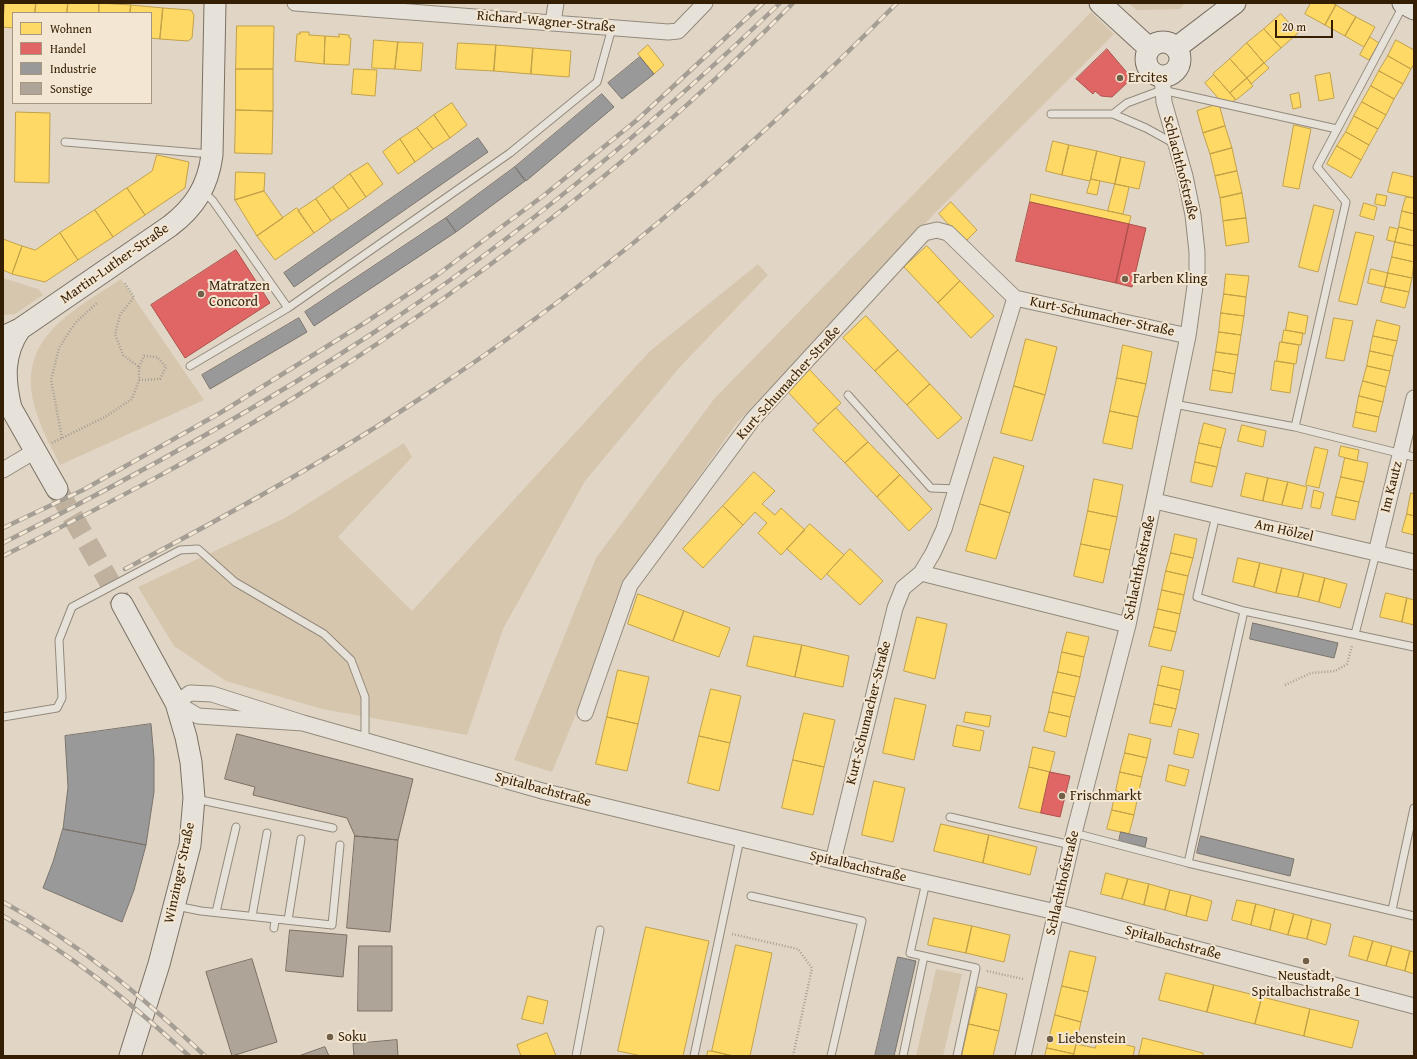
<!DOCTYPE html>
<meta charset="utf-8">
<style>
body{margin:0}
#map{position:relative;width:1417px;height:1059px;overflow:hidden;background:#e1d6c5;font-family:"Gentium Book Plus",serif}
canvas{display:block}
.frame{position:absolute;inset:0;border:4px solid #351f04;pointer-events:none}
.legend{position:absolute;left:12px;top:12px;width:140px;height:92px;box-sizing:border-box;background:#f3e6d2;border:1px solid #a79680;margin:0;padding:5px 7px;list-style:none;font-size:12px;color:#351f04}
.legend li{display:flex;align-items:center;gap:8px;height:20px}
.legend b{width:20px;border:1px solid #a79680}
.scale{position:absolute;left:1275px;top:20px;width:58px;height:18px;box-sizing:border-box;border:2px solid #351f04;border-top:0;padding-left:5px;font-size:12px;line-height:14px;white-space:nowrap;color:#351f04;-webkit-text-stroke:3px #f3e6d2;paint-order:stroke}
</style>
<div id="map">
<canvas width="1417" height="1059"></canvas>
<div class="frame"></div>
<ul class="legend">
<li><b style="height:11px;background:#ffd966"></b>Wohnen</li>
<li><b style="height:11px;background:#e06666"></b>Handel</li>
<li><b style="height:11px;background:#999"></b>Industrie</li>
<li><b style="height:11px;background:#aea598"></b>Sonstige</li>
</ul>
<div class="scale">20 m</div>
</div>
<script>
const ctx = document.querySelector('canvas').getContext('2d');
ctx.lineJoin = 'round';
function paint(path, color) {
  ctx.fillStyle = color;
  ctx.fill(path, 'evenodd');
}
function trace(path, color, width, dash) {
  ctx.strokeStyle = color;
  ctx.lineWidth = width;
  ctx.lineCap = dash ? 'butt' : 'round';
  ctx.setLineDash(dash || []);
  ctx.stroke(path);
}
function drawText(font, color, halo, rows, align = 'center') {
  ctx.font = font + ' "Gentium Book Plus",serif';
  ctx.lineWidth = 4;
  ctx.setLineDash([]);
  ctx.textBaseline = 'middle';
  ctx.strokeStyle = halo;
  ctx.fillStyle = color;
  for (const [text, x, y, turn = 0] of rows) {
    ctx.save();
    ctx.translate(x, y);
    ctx.rotate((+turn || 0) * Math.PI / 180);
    ctx.textAlign = isNaN(turn) ? turn : align;
    if (halo) ctx.strokeText(text, 0, 0);
    ctx.fillText(text, 0, 0);
    ctx.restore();
  }
}
paint(new Path2D(`
 M1128,3H1185L1180,9L1137,10Z
 M1091,12L1114,34L937,211L736,424L629,576L606,642L552,772L514,760L596,558L714,399Z
 M758,264L768,275L679,368L585,481L503,629L467,735L322,709L226,681L174,646L138,587L285,518L404,443L412,457L338,537L412,611L650,351Z
 M3,278L38,289L43,295L15,314L3,315Z
 M121,279L204,400L60,465C52,448 42,432 37,414C12,340 70,313 121,279Z
 M936,969L962,974L943,1056H916Z`), '#d6c6ae');
const homes = new Path2D(`
 M5,3H36L35,13H13V28L3,27Z
 M36,3H68L67,13H35Z
 M68,3H99V13H67Z
 M99,3L131,5L130,13H99Z
 M1311,3H1332L1336,5L1325,25L1305,14Z
 M131,5L163,8L160,39L151,38V13H130Z
 M1336,5L1356,17L1345,36L1325,25Z
 M163,8L191,10L194,15L192,38L188,41L160,39Z
 M1281,14L1298,33L1281,48L1264,29Z
 M1356,17L1375,27L1364,47L1345,36Z
 M237,26H274L273,69H236Z
 M1264,29L1281,48L1264,63L1247,43Z
 M300,32H309V35L325,36L324,64L295,61L297,34H300Z
 M339,34L349,35V38H351L349,65L324,64L325,36L339,37Z
 M1370,37L1379,43L1369,60L1360,55Z
 M374,40L398,42L395,69L372,68Z
 M1396,40L1414,50V64L1411,69L1388,56Z
 M398,42L423,43L421,71L395,69Z
 M458,43L496,45L494,71L456,69Z
 M1247,43L1264,63L1247,78L1230,59Z
 M496,45L533,48L531,74L494,71Z
 M648,45L664,65L654,74L638,54Z
 M533,48L571,51L569,77L531,74Z
 M1388,56L1411,69L1403,84L1379,71Z
 M1230,59L1247,78L1230,93L1213,74Z
 M1264,63L1269,68L1251,84L1247,78Z
 M236,69H273V111L236,110Z
 M354,69L377,70L375,96L352,94Z
 M1379,71L1403,84L1394,99L1371,86Z
 M1330,73L1334,98L1319,101L1315,76Z
 M1214,75L1235,99L1233,102L1219,99L1205,83Z
 M1247,78L1253,86L1236,100L1230,93Z
 M1371,86L1394,99L1386,115L1362,102Z
 M1299,93L1301,107L1293,109L1290,95Z
 M1362,102L1386,115L1378,129L1354,116Z
 M452,103L467,125L450,138L434,115Z
 M1219,104L1225,126L1203,133L1197,111Z
 M236,110L273,111L272,154L235,153Z
 M16,112L50,113L49,183L15,182Z
 M434,115L450,138L433,149L417,128Z
 M1354,116L1378,129L1369,145L1346,132Z
 M1294,125L1311,129L1299,189L1283,186Z
 M1225,126L1232,148L1210,154L1203,133Z
 M417,128L433,149L415,162L400,139Z
 M1346,132L1369,145L1361,160L1337,146Z
 M400,139L415,162L398,174L383,152Z
 M1053,141L1069,145L1062,175L1046,171Z
 M1069,145L1097,151L1090,181L1062,175Z
 M1337,146L1361,160L1351,178L1327,164Z
 M1232,148L1237,171L1215,176L1210,154Z
 M1097,151L1121,157L1115,184L1091,179Z
 M157,155L189,162L185,188L145,215L127,188L152,171Z
 M1121,157L1145,162L1139,189L1115,184Z
 M368,163L383,184L366,197L350,174Z
 M1237,171L1242,193L1220,198L1215,176Z
 M236,172L265,173L264,191L235,200Z
 M1393,172L1414,177V198L1388,192Z
 M350,174L366,197L349,209L333,187Z
 M1091,179L1100,181L1097,195L1087,193Z
 M1115,184L1129,187L1123,214L1108,211Z
 M333,187L349,209L331,221L316,199Z
 M127,188L145,215L113,237L95,210Z
 M264,191L283,218L257,236L235,200Z
 M1242,193L1246,218L1223,221L1220,198Z
 M1031,194L1131,216L1129,224L1030,202Z
 M1377,194L1387,196L1385,206L1375,204Z
 M1406,197L1414,198V214L1402,211Z
 M316,199L331,221L314,233L298,211Z
 M951,202L977,230L965,242L939,214Z
 M1364,203L1377,207L1374,220L1360,216Z
 M1314,205L1334,210L1318,272L1299,267Z
 M297,208L314,233L275,260L257,236Z
 M95,210L113,237L78,260L60,233Z
 M1402,211L1414,214V231L1399,227Z
 M1246,218L1249,242L1226,246L1223,221Z
 M1390,227L1398,229L1395,242L1387,240Z
 M1399,227L1414,231V246L1395,242Z
 M1356,232L1374,236L1357,305L1339,301Z
 M60,233L78,260L45,282L12,274L22,246L35,250Z
 M3,239L22,246L12,274L3,270Z
 M1395,242L1414,246V262L1392,257Z
 M927,246L960,281L938,303L904,267Z
 M1392,257L1414,262L1412,278L1388,273Z
 M1371,269L1388,273L1385,287L1368,283Z
 M1388,273L1412,278L1409,292L1385,287Z
 M1226,274L1249,276L1246,297L1224,294Z
 M960,281L994,316L971,338L938,303Z
 M1385,287L1409,292L1405,308L1381,302Z
 M1224,294L1246,297L1244,316L1221,313Z
 M1289,312L1308,316L1305,334L1286,330Z
 M1221,313L1244,316L1241,335L1219,332Z
 M866,316L898,350L875,371L843,338Z
 M1334,318L1353,321L1344,361L1326,358Z
 M1377,320L1400,326L1397,341L1373,336Z
 M1284,330L1303,333L1301,345L1282,342Z
 M1219,332L1241,335L1238,355L1216,352Z
 M1373,336L1397,341L1393,356L1370,351Z
 M1026,339L1057,347L1045,395L1014,386Z
 M1280,342L1299,345L1296,364L1277,361Z
 M1123,345L1152,352L1146,384L1117,378Z
 M898,350L930,384L907,405L875,371Z
 M1370,351L1393,356L1390,371L1367,366Z
 M1216,352L1238,355L1235,374L1213,370Z
 M1275,361L1294,364L1290,393L1271,390Z
 M1367,366L1390,371L1386,387L1363,381Z
 M809,369L841,403L818,424L786,390Z
 M1213,370L1235,374L1232,393L1210,390Z
 M1117,378L1146,384L1138,417L1110,411Z
 M1363,381L1386,387L1383,402L1359,396Z
 M930,384L962,418L938,439L907,405Z
 M1014,386L1045,395L1032,441L1001,433Z
 M1359,396L1383,402L1379,417L1356,412Z
 M836,408L868,442L845,463L813,430Z
 M1110,411L1138,417L1132,449L1103,443Z
 M1356,412L1379,417L1376,432L1353,427Z
 M1204,423L1226,429L1221,448L1199,443Z
 M1242,425L1266,431L1263,447L1238,441Z
 M868,442L900,475L877,497L845,463Z
 M1199,443L1221,448L1217,467L1195,462Z
 M1341,446L1359,450L1357,461L1339,456Z
 M1315,447L1328,450L1319,488L1306,485Z
 M994,457L1024,466L1010,513L980,504Z
 M1345,458L1368,463L1364,482L1341,477Z
 M1195,462L1217,467L1212,487L1191,482Z
 M754,472L775,491L762,504L775,515L781,508L805,530L781,555L758,533L767,523L755,512L743,525L723,506Z
 M1246,473L1268,478L1263,501L1241,496Z
 M900,475L932,509L909,531L877,497Z
 M1341,477L1364,482L1359,502L1336,497Z
 M1268,478L1288,482L1282,505L1263,501Z
 M1094,479L1123,485L1117,517L1088,511Z
 M1288,482L1307,487L1302,509L1282,505Z
 M1314,490L1324,493L1320,509L1311,507Z
 M1411,493L1414,494V516L1407,514Z
 M1336,497L1359,502L1355,520L1332,515Z
 M980,504L1010,513L996,559L966,551Z
 M723,506L743,525L703,568L683,549Z
 M1088,511L1117,517L1110,550L1081,544Z
 M1407,514L1414,516V535L1402,532Z
 M810,524L844,555L821,580L787,549Z
 M1175,534L1197,539L1193,558L1171,553Z
 M1081,544L1110,550L1103,583L1074,576Z
 M850,549L883,581L860,605L827,574Z
 M1171,553L1193,558L1188,576L1166,571Z
 M1238,558L1260,563L1254,587L1233,582Z
 M1260,563L1282,568L1276,593L1254,587Z
 M1282,568L1304,573L1298,597L1276,593Z
 M1166,571L1188,576L1184,595L1162,590Z
 M1304,573L1325,578L1319,602L1298,597Z
 M1325,578L1347,584L1340,608L1319,602Z
 M1162,590L1184,595L1180,614L1158,609Z
 M1386,593L1407,598L1402,622L1380,617Z
 M638,594L684,611L673,641L628,624Z
 M1407,598L1414,600V625L1402,622Z
 M1158,609L1180,614L1176,632L1154,627Z
 M684,611L730,628L719,657L673,641Z
 M917,617L947,624L935,679L904,671Z
 M1154,627L1176,632L1171,651L1149,646Z
 M1067,632L1089,637L1084,657L1062,652Z
 M754,636L802,645L795,677L747,666Z
 M802,645L849,656L843,687L795,677Z
 M1062,652L1084,657L1080,677L1058,672Z
 M1162,666L1184,671L1180,690L1158,685Z
 M618,670L649,677L638,724L607,717Z
 M1058,672L1080,677L1075,697L1053,692Z
 M1158,685L1180,690L1176,709L1154,704Z
 M711,689L741,696L730,743L699,736Z
 M1053,692L1075,697L1070,717L1049,712Z
 M895,698L926,705L914,760L883,753Z
 M1154,704L1176,709L1171,727L1150,723Z
 M966,712L991,716L989,727L964,722Z
 M1049,712L1070,717L1066,737L1044,731Z
 M804,713L835,720L824,767L793,760Z
 M607,717L638,724L627,771L596,764Z
 M957,725L984,731L980,751L953,746Z
 M1179,729L1199,734L1193,758L1174,754Z
 M1129,734L1151,739L1147,758L1125,753Z
 M699,736L730,743L719,791L688,783Z
 M1033,747L1055,752L1050,772L1029,767Z
 M1125,753L1147,758L1142,777L1120,772Z
 M793,760L824,767L813,815L782,808Z
 M1169,765L1189,770L1185,786L1166,781Z
 M1029,767L1050,772L1041,813L1019,808Z
 M1120,772L1142,777L1138,796L1116,791Z
 M874,781L905,788L893,842L862,835Z
 M1116,791L1138,796L1134,815L1112,810Z
 M1112,810L1134,815L1129,834L1107,829Z
 M941,824L989,835L983,863L934,851Z
 M989,835L1037,847L1030,875L983,863Z
 M1106,873L1128,879L1122,899L1101,894Z
 M1128,879L1149,884L1144,905L1122,899Z
 M1149,884L1170,890L1165,910L1144,905Z
 M1170,890L1191,895L1186,916L1165,910Z
 M1191,895L1212,901L1207,921L1186,916Z
 M1237,900L1256,904L1251,925L1232,920Z
 M1256,904L1275,909L1270,930L1251,925Z
 M1275,909L1294,914L1288,935L1270,930Z
 M1294,914L1312,919L1307,939L1288,935Z
 M934,918L972,926L966,953L928,945Z
 M1312,919L1331,924L1326,945L1307,939Z
 M972,926L1010,935L1004,962L966,953Z
 M646,927L709,941L683,1056H642L618,1051Z
 M1354,936L1373,941L1367,961L1349,956Z
 M1373,941L1392,946L1386,966L1367,961Z
 M736,945L772,953L750,1056H733L712,1051Z
 M1392,946L1410,951L1405,971L1386,966Z
 M1070,951L1096,957L1088,992L1062,986Z
 M1410,951L1414,952V974L1405,971Z
 M1166,973L1214,985L1207,1012L1159,1000Z
 M1214,985L1262,997L1255,1024L1207,1012Z
 M1062,986L1088,992L1081,1022L1055,1015Z
 M978,987L1007,994L999,1031L969,1024Z
 M528,996L548,1001L543,1024L522,1019Z
 M1262,997L1310,1009L1304,1036L1255,1024Z
 M1310,1009L1359,1021L1352,1048L1304,1036Z
 M1055,1015L1081,1022L1074,1054L1047,1048Z
 M969,1024L999,1031L993,1056H962Z
 M547,1033L556,1056H521L517,1045Z
 M1098,1038L1135,1047L1133,1056H1073L1076,1044L1095,1048Z
 M1143,1038L1203,1053V1056L1139,1055Z
 M1047,1048L1074,1054L1073,1056H1045Z
 M708,1051H712L733,1056H707Z`);
paint(homes, '#ffd966');
trace(homes, '#c2a149', 1);
const shops = new Path2D(`
 M1107,49L1129,75V81L1112,97L1101,96L1095,91L1093,94L1076,79Z
 M1030,202L1129,224L1116,283L1016,261Z
 M1129,224L1146,228L1132,287L1116,283Z
 M236,250L270,303L185,358L151,305Z
 M1050,772L1070,776L1060,817L1041,813Z`);
paint(shops, '#e06666');
trace(shops, '#ad5149', 1);
const industry = new Path2D(`
 M640,57L654,74L622,99L608,83Z
 M602,94L614,107L526,181L515,167Z
 M478,138L488,152L294,287L284,273Z
 M515,167L525,181L456,232L446,218Z
 M446,218L456,232L314,326L305,312Z
 M299,318L307,332L210,389L202,375Z
 M1253,623L1338,643L1334,658L1250,639Z
 M151,724L154,758V792L146,845L63,829L68,787L65,736Z
 M63,829L146,845L134,890L122,922L43,888L53,862Z
 M1121,832L1147,838L1145,847L1119,841Z
 M1201,836L1294,859L1290,876L1197,853Z
 M898,957L916,961L894,1056H875Z`);
paint(industry, '#999');
trace(industry, '#7b746c', 1);
const building = new Path2D(`
 M237,734L413,779L398,840L355,836L347,818L253,795L255,787L225,779Z
 M355,836L398,840L390,932L347,928Z
 M290,930L347,935L343,977L286,971Z
 M359,946H392V1011H358Z
 M252,959L277,1042L232,1056L206,972Z
 M397,1040L398,1056H354L353,1044Z
 M325,1047L329,1056H299Z`);
paint(building, '#aea598');
trace(building, '#7a7064', 1);
trace(new Path2D(`
 M57,489L122,604`), '#bfb19e', 21, [21, 10]);
const lane = new Path2D(`
 M1051,114H1113
 M65,142L211,154
 M1175,144L1146,128L1113,114L1127,103L1162,90L1337,129
 M203,191L213,201L288,308
 M190,366L288,308L510,153L597,82L612,28
 M848,395L931,488L957,489
 M1174,404L1295,427L1414,457
 M1295,427L1346,202L1317,167L1403,6
 M1216,515L1197,597L1244,611L1414,647
 M1355,634L1376,553
 M3,717L57,708L62,698L59,640L72,607L180,550L198,549L235,582L324,634L351,660L365,697V741
 M196,799L333,828
 M950,817L1071,845
 M1074,833L1188,863L1414,916
 M1188,863L1244,611
 M926,882L910,953L976,968L957,1056
 M751,896L862,921L831,1056
 M176,906L201,911L332,925L340,845
 M1392,910L1414,808
 M216,912L236,827
 M252,916L267,833
 M288,920L301,839
 M274,928L275,919
 M576,1056L600,930
 M694,1056L740,839
 M903,1056L924,956`);
const street = new Path2D(`
 M295,3L668,32L678,31L705,3
 M553,23L556,3
 M3,470L35,451
 M1155,501L1414,562
 M1376,553L1414,398
 M921,573L1128,625
 M585,713L630,585L753,419L924,233L937,230L948,233L1015,298L1188,336
 M303,723L198,716L176,703L190,693L212,694L303,723L546,792L833,861L1056,912L1414,1006
 M833,861L895,608L903,588L921,573L933,553L944,529L1015,298
 M1023,1056L1074,833L1128,625L1188,336L1197,272V252L1193,215L1185,176L1164,102L1162,76`);
const secondary = new Path2D(`
 M1100,3L1149,48
 M1403,3L1414,9
 M1146 59a17 17 0 1 1 34 0a17 17 0 1 1-34 0Z
 M1176,48L1235,3
 M3,337L20,329L170,226C195,207 208,186 212,155L215,3
 M3,394L57,489
 M11,408C4,379 3,354 20,329
 M122,604L176,703L186,737L191,762L194,798L190,845L159,964L130,1056`);
trace(lane, '#938a7d', 9);
trace(street, '#938a7d', 17);
trace(secondary, '#7a7064', 23);
trace(new Path2D(`
 M139,380L160,379L166,367L157,357L144,356L139,367
 M62,438L51,380L59,348L75,323L98,302
 M52,443L105,417L132,399L139,380V367L123,355L115,334L120,315L134,297L124,282
 M1285,685L1311,673L1335,671L1347,664L1352,646
 M732,934L798,949L812,968L793,1056
 M987,971L1023,979`), '#a59e95', 2.5, [1, 2]);
trace(lane, '#e7e2d9', 7);
trace(street, '#e7e2d9', 15);
trace(secondary, '#e7e2d9', 21);
const rail = new Path2D(`
 M3,528L83,490L220,413L366,322L437,275L543,196L637,120L763,3
 M3,543C130,479 254,411 373,333C519,237 654,124 780,3
 M3,556C106,505 209,452 306,390C482,279 648,152 793,3
 M125,569C225,517 324,462 418,400C593,286 751,151 897,3
 M3,902C79,943 143,997 205,1056
 M3,916C72,954 131,1003 189,1056`);
trace(rail, '#a59e95', 4.5);
trace(rail, '#f3e6d2', 3, [9]);
for (const [x, y, r, color] of [
 [1120,78,4,"#715f48"],
 [1125,279,4,"#715f48"],
 [201,294,4,"#715f48"],
 [1062,796,4,"#715f48"],
 [1306,961,4,"#715f48"],
 [330,1037,4,"#715f48"],
 [1050,1039,4,"#715f48"]
]) {
  const dot = new Path2D();
  dot.arc(x, y, r, 0, 2 * Math.PI);
  ctx.fillStyle = color;
  ctx.fill(dot);
  trace(dot, '#f3e6d2', 1.5);
}
drawText('14px', '#351f04', '#f3e6d2', [
 ["Richard-Wagner-Straße",546,22,5],
 ["Schlachthofstraße",1180,168,76],
 ["Martin-Luther-Straße",115,264,-35],
 ["Kurt-Schumacher-Straße",1102,317,12],
 ["Kurt-Schumacher-Straße",789,383,-48],
 ["Im Kautz",1392,487,-76],
 ["Am Hölzel",1284,531,13],
 ["Schlachthofstraße",1140,568,-78],
 ["Kurt-Schumacher-Straße",869,713,-76],
 ["Spitalbachstraße",543,790,15],
 ["Spitalbachstraße",858,867,13],
 ["Winzinger Straße",180,873,-78],
 ["Schlachthofstraße",1063,883,-77],
 ["Spitalbachstraße",1173,943,15]
]);
drawText('14px', '#351f04', '#f3e6d2', [
 ["Ercites",1128,78],
 ["Farben Kling",1133,279],
 ["Matratzen",209,286],
 ["Concord",209,302],
 ["Frischmarkt",1070,796],
 ["Neustadt,",1306,976,"center"],
 ["Spitalbachstraße 1",1306,992,"center"],
 ["Soku",338,1037],
 ["Liebenstein",1058,1039]
], 'left');
</script>
